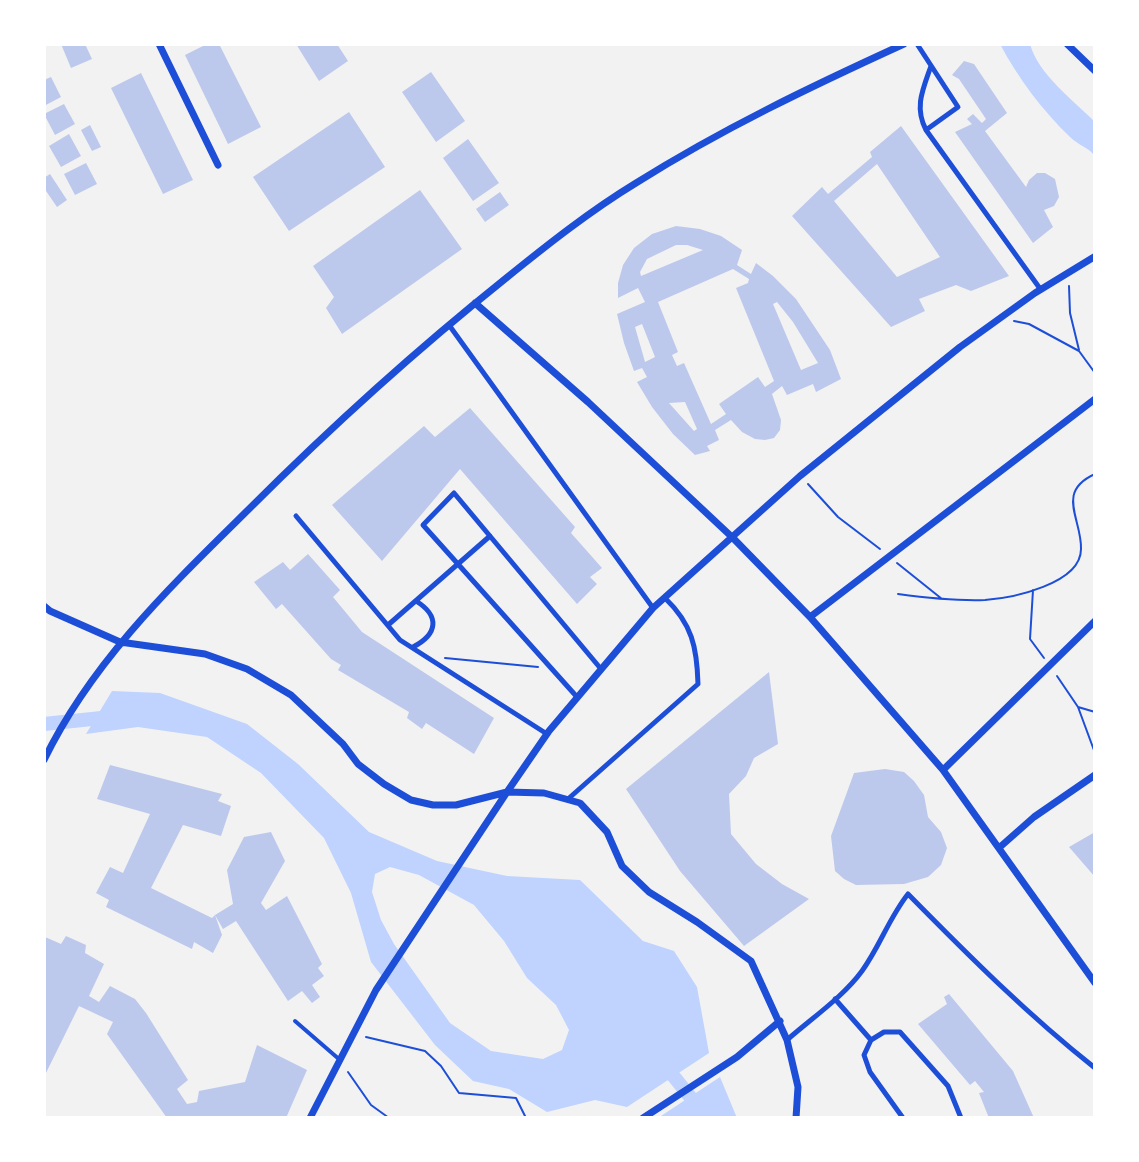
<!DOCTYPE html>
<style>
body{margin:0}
#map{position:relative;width:1139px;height:1162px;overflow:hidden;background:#f2f2f2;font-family:"Alegreya Sans",sans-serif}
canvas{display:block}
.frame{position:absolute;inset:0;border:46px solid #fff;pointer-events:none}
</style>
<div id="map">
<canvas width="1139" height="1162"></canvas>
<div class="frame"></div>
</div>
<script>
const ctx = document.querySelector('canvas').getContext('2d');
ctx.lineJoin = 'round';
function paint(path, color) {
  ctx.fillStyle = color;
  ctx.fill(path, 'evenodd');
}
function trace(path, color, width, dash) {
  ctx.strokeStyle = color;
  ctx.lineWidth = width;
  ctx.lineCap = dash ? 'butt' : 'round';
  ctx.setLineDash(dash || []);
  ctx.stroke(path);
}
paint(new Path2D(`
 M1000,44H1030C1038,74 1073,100 1095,122V156C1088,147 1078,145 1070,137C1042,110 1018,78 1000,44Z
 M112,691L160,693L247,724L298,764L369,832L437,861L507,876L580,880L643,941L674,951L697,987L709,1053L627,1107L595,1100L547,1112L509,1089L473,1081L435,1045L371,962L351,893L324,838L261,773L207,737L138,727L86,734ZM390,867L419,875L474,905L504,941L527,978L556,1005L569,1030L562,1050L543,1059L491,1051L450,1023L394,944L381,920L372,892L375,874Z
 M720,1077L737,1118L661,1116Z`), '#bfd3fe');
trace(new Path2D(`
 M44,724L111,717
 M663,1063L707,1118`), '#bfd3fe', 14);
paint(new Path2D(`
 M61,44H85L92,59L71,68Z
 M207,44H219L261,127L228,144L185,55Z
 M296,44H337L348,61L319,81Z
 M964,61L974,64L1007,113L985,131L1026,187L1029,180L1037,173H1045L1055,179L1059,197L1054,206L1044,210L1053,227L1033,243L955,132L972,124L967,119L973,114L982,123L986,119L959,79L952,75Z
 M431,72L465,121L436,142L402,92Z
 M141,73L193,180L163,194L111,88Z
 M51,77L61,97L44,106V80Z
 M64,104L75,124L55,135L44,114Z
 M349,112L385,167L289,231L253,177Z
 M90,125L101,147L92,151L81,130Z
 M901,126L1009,276L971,291L956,285L919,299L925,311L891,327L792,216L822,187L828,194L872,157L870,152ZM877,164L940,257L897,277L834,201Z
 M69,134L81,156L61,167L49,146Z
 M468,139L499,183L473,201L443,158Z
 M86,163L97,184L75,195L64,174Z
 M50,174L67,200L57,207L44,188V178Z
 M420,190L462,249L342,334L326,308L334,297L313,266Z
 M500,192L509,205L485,222L476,209Z
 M676,226L700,229L721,236L742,250L737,265L751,274L756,263L773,276L796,299L830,350L841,379L816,392L813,384L787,395L782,386L772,394L781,420L780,430L774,438L765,440L755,439L742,432L731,420L715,430L719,440L707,446L710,451L695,455L673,434L652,407L637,382L647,377L642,368L634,371L624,343L617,314L645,302L638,288L618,298V283L623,265L634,248L652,234ZM676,245H687L703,250L641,276L640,272L647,259ZM733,269L749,279L748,283L736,288L774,381L765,387L758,377L719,404L726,414L711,424L684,363L677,366L672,355L678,352L658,302ZM777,302L793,322L818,363L801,370L773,304ZM642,324L655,357L645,362L635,327ZM685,402L697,429L694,431L669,403Z
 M470,408L575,527L571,533L602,568L590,577L597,584L577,604L460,469L382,561L332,505L424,426L435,437Z
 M308,554L340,590L333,597L362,632L494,718L474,754L426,723L422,729L407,718L409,712L338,670L341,665L331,659L282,604L276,609L254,582L283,562L290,570Z
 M769,672L778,744L754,758L746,776L729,794L731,834L756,864L782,884L809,899L744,946L680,871L626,789Z
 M110,765L222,794L218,801L231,806L221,836L183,825L151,888L212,918L215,915L233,904L227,870L244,837L271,832L285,861L261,903L266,910L287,896L322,964L318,968L324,976L312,985L320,997L312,1003L302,991L288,1001L236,921L223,929L215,915L222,935L213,953L194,942L192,949L106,907L109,900L96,893L110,867L123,873L150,814L97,799Z
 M885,769L904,772L914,781L924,795L928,817L941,832L947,848L941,865L928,877L904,884L856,885L844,879L835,871L831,836L854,773Z
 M1095,832V877L1069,847Z
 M66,936L86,945L85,953L104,964L89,996L99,1002L110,986L135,999L146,1013L188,1080L177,1089L187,1104L197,1102L199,1091L245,1082L257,1045L307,1070L286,1118H167L107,1034L113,1022L79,1006L44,1077V939L45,937L61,944Z
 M949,994L1013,1071L1034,1118H989L979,1093L984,1092L975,1081L970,1085L918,1024L947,1004L944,997Z`), '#bdc9ec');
trace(new Path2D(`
 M1069,286L1070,313L1079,350
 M1014,321L1029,324L1079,351L1095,373
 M808,484L838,517L880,549
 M897,563L942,599
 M1033,590L1030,639L1044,658
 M898,594C927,598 956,601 985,600C1012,598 1081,584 1081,549C1082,519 1055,492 1095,474
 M445,658L538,667
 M1057,676L1078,707L1095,753
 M1078,707L1095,712
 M366,1037L425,1051L441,1066L459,1093L516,1098L526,1118
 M348,1072L371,1105L389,1118`), '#1d4ed8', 2);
trace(new Path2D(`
 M295,1021L340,1060`), '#1d4ed8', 4);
trace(new Path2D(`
 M917,44L958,107L926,130L1041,290
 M926,130C914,107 923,89 931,66
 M449,325L653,608
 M296,516L400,640L547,734
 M388,625L490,536
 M413,647C438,634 440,616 416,601
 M577,697L423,525L454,493L601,669
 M568,799L698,684C697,647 692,624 665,598
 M835,999L871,1040L864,1055L870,1072L903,1118
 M787,1040C812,1018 843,997 862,971C880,946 889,918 908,894C968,955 1028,1015 1095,1068
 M871,1040L884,1032H900L948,1086L961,1118`), '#1d4ed8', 5);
trace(new Path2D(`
 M159,44L218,165
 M1067,44L1095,71
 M475,303L588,402L733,538L810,617L943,770L1095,983
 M44,606L50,611L120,642L205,654L247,669L291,695L343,744L358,764L384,784L411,800L433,805H456L507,792L544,793L580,803L607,832L622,866L649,892L697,922L751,961L787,1040L798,1087L796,1118
 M810,617L1095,399
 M44,760C92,661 172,585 249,509C330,428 415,351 505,279C547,245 590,211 636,183C722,129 812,86 904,44
 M943,770L1095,621
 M1000,847L1034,817L1095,775
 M310,1118L376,990L507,792L549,731L653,608L800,476L960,347L1035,293L1094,257
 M643,1118L737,1057L780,1021`), '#1d4ed8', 7);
</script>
